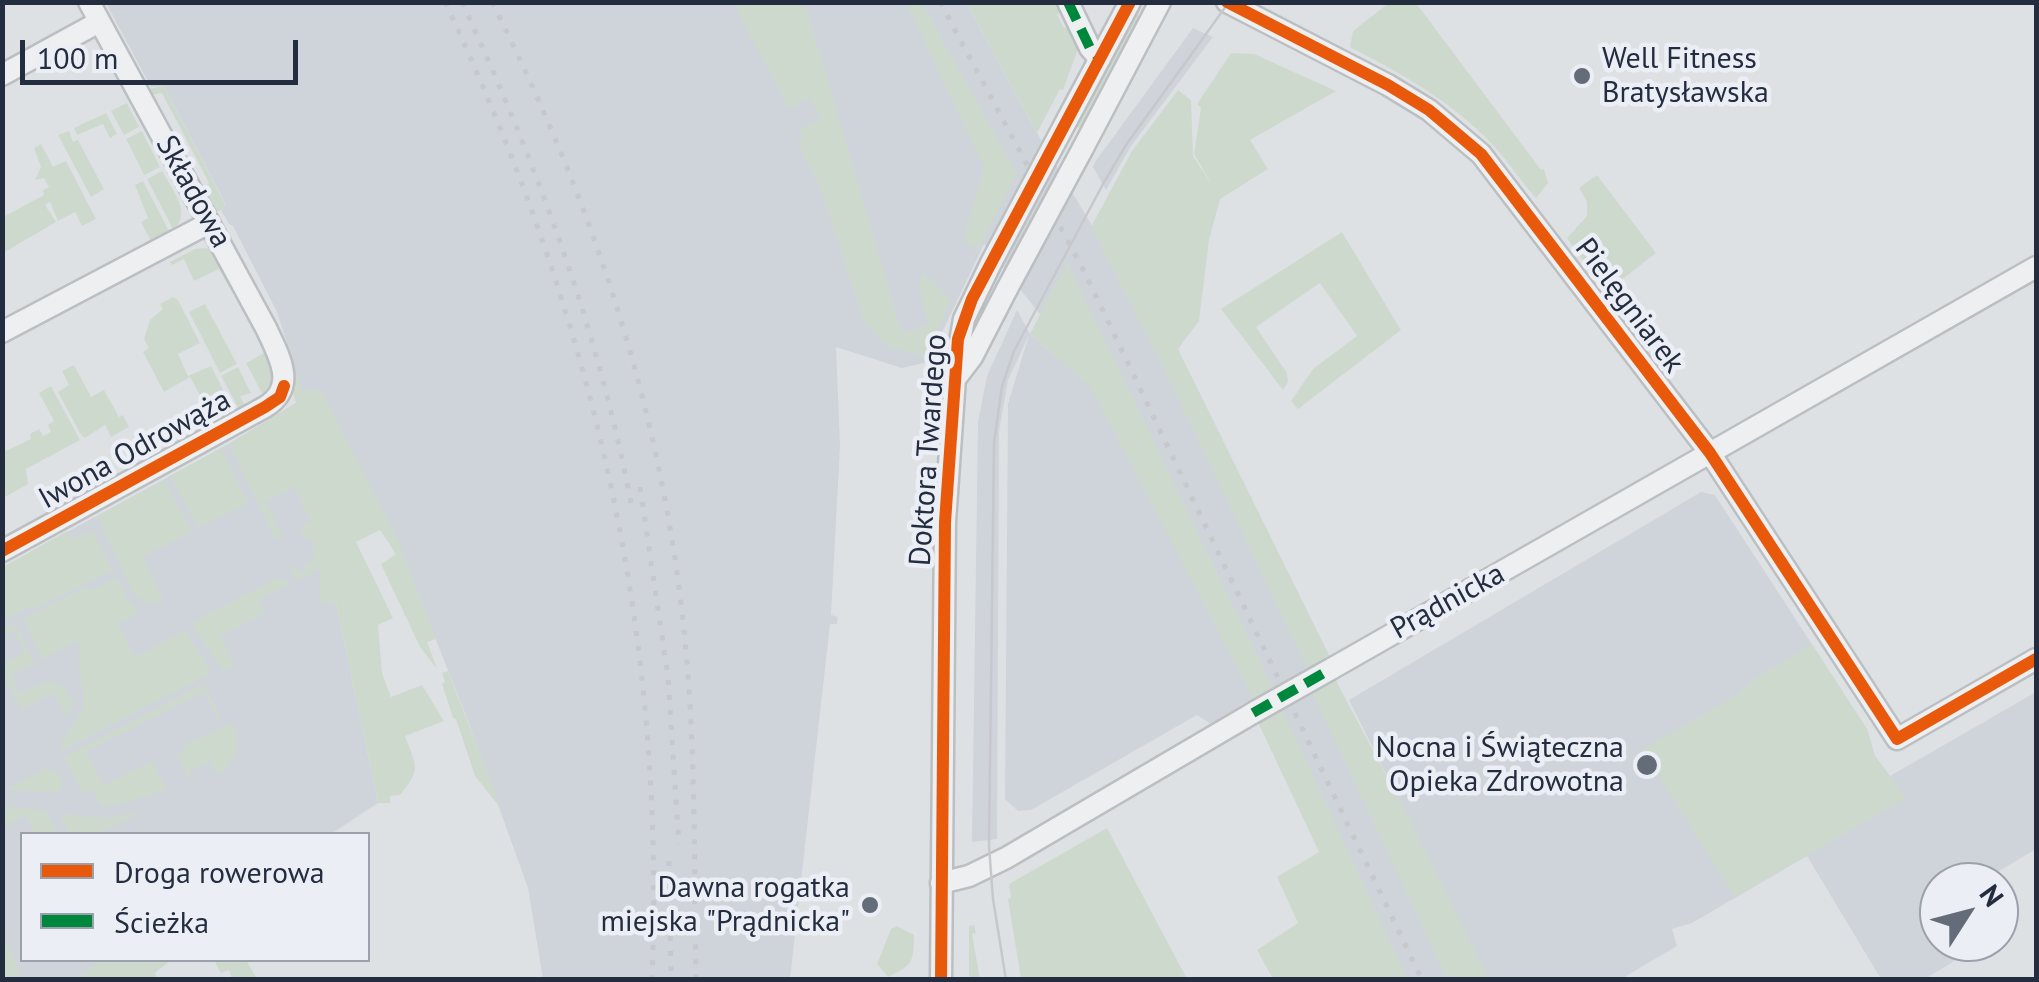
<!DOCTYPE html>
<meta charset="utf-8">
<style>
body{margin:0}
#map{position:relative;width:2039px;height:982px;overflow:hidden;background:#dee1e4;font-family:"PT Sans",sans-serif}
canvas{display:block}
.frame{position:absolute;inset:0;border:5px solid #242d3f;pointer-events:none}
.legend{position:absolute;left:20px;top:832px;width:350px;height:130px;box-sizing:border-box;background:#ebeff5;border:2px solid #9ba1ac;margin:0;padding:12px 18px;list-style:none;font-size:30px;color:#242d3f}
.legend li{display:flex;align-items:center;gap:20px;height:50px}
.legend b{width:50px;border:2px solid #9ba1ac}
.north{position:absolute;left:1919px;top:862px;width:100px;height:100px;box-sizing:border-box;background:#ebeff5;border:2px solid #9ba1ac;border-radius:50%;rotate:54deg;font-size:28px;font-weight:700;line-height:40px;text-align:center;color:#242d3f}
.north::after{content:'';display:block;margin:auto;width:35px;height:45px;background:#656c79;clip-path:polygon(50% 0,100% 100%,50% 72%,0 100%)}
.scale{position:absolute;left:20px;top:40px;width:278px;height:45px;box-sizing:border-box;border:5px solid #242d3f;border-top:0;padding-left:12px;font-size:30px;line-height:35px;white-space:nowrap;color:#242d3f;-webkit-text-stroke:8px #ebeff5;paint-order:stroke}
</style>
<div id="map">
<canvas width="2039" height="982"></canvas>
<div class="frame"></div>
<ul class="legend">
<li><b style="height:12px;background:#e8590c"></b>Droga rowerowa</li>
<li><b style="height:12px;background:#00873e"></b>Ścieżka</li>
</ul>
<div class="north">N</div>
<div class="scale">100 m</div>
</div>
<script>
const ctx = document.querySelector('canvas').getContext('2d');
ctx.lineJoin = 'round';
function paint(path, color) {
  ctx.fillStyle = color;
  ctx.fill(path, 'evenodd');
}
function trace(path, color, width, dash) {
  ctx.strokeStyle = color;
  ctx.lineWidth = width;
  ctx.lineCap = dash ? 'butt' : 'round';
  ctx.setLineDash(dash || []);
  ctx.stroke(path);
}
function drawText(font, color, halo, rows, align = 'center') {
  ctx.font = font + ' "PT Sans",sans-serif';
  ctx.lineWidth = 9;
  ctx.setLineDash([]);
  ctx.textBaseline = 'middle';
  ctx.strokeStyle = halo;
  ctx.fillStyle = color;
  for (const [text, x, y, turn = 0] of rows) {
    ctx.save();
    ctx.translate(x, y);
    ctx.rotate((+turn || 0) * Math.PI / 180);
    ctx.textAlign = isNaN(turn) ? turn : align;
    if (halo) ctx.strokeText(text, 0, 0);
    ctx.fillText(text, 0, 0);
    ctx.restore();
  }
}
paint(new Path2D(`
 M106,3H966L1037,133L1155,332L1470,943L1349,700L1701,492L1715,495L1867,729L1875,756L1890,776L2036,692V849L1981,882H1939V942H1985L1925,979H1881L1807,856L1692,923L1672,929L1677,946L1621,979H1381L1248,701L1211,724L1197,715L1031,810L1018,811L1005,799L1008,404L1029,335L1008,380L999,431L997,839L972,842L978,422L987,376L1017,310L1030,334L1081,378L1066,347L984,244L928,362L902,368L836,347L840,446L831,615L838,617L837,624H830L790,979H543L528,888L465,713L414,585L346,469L321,525L320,600L336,603L378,803L331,834H22V960H147L117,979L3,980V567L225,446L304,398L277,312L233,226L229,224L221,210L226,205L164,86L151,87Z
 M1193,28L1213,37L1131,146L1106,190L1093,167L1095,162Z`), '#cfd4db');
paint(new Path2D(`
 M1390,2L1416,3L1541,170L1544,169L1548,183L1536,198C1521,182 1508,161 1492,144C1451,101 1402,74 1350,47L1353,31Z
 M733,3H805L902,333L928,325L918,285L923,272L951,300L927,357L889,347L865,324L820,187L797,141L804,138L800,130L821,118L810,98L789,109Z
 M906,3H922L1017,174L978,249L963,241L984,167Z
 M966,3H1059L1063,11L1057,14L1064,28L1070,26L1079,46L1063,90L1060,89L1037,133Z
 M1135,14L1141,16L1081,129L1076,126Z
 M1231,53L1254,54L1336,91L1250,140L1268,169L1220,199L1209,240L1199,321L1178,349L1330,657L1308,670L1160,361L1091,227L1132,151L1178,90L1191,100L1193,156L1211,183L1194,154L1201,108L1197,104Z
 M164,86L226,206L219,211H211L200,191L209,183L162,93L151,95L148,89Z
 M127,103L139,127L124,135L111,111Z
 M106,113L117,134L110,138L103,124L77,135L74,128Z
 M69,131L73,142L78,140L104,189L91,197L58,135Z
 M142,131L160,167L144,175L126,139Z
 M41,144L53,167L66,161L96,219L82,226L75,212L58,221L50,202L45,205L56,222L3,253V217L44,195L43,190L49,187L44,178L35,180L41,167L34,148Z
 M162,171C172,189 193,214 173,229L147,179Z
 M1597,175L1656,253L1606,292L1593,274L1605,264L1596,253L1584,262L1567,238L1587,216V202L1579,188Z
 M143,181L169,231L151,241L141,222L148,218L135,185Z
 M1342,232L1401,330L1298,409L1291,401L1313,369L1357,336L1320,283L1256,327L1287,373L1288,382L1283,390L1221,309Z
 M207,248L216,256L230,281L227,283L219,269L194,281L184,259L172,265L170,262L195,249Z
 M1067,262L1273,688L1253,698L1091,388L1030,334Z
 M173,297L178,300L200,343L178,354L188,376L211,366L235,412L215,423L190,377L164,392L143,352L149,348L144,339L150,320L163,309L160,304Z
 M205,304L237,364L220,373L189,312Z
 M288,341L302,390L322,391L399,542L436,639L427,642L437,669L420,647L381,564L396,554L380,530L356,542L393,618L378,625L382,673L391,697L422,685L444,721L405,736C416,766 422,769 400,795L390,796V803H378L336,603L320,601V569L295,581L287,564L300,571L307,570L305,564L314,560L312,537L305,539L301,527L311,521L294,487L266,501L283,536L276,540L229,444L296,403L281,352Z
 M266,352L274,382L270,391L263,395L246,363Z
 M74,365L91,397L104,390L119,417L123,415L129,427L111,437L105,425L85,438L80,433L58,392L69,385L62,371Z
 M238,367L251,393L240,396L245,406L239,409L221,376Z
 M51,386L80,440L26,469L28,484L3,498V448L6,451L31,439L30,434L39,429L43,436L51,432L48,425L54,421L39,393Z
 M221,448L248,503L198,528L170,476Z
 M164,480L192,532L142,557L164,600L147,604L133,592L97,516Z
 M67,531L72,539L93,531L113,570L34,609L31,606L3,620V567Z
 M116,577L127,599L139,612L118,624L135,657L185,630L212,673L61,751L63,739L84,707L78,652L82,649L77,641L42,659L23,619L89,586L91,591Z
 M285,578L288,585L258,600L265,613L221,636L235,665L223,671L196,632L193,622L275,579L278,581Z
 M15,624L35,663L11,675L21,693C47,682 58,672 74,704L66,717L54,693L22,710L3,675V664L25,652L14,630L3,636V630Z
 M1812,644L1867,729L1875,756L1906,798L1735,897L1642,750L1737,695L1753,680Z
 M448,671L502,810L475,776L456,719L453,718L442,684L445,682L442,673Z
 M1334,677L1407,814L1489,979H1447L1311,690Z
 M199,686H205L221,717L218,719L204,692L86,752L103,786L152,761L167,790L124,803L101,806L92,790L82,793L64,757Z
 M1280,705L1408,979H1273L1257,950L1298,923L1277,877L1319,852L1256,718Z
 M233,723C240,742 237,765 218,775L211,761L189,771L199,781L189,777L176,754L185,751L183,746Z
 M45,768L59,773L62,783L59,793L7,790Z
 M3,806L46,811L58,834H35L25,815L3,827Z
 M143,812L96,834H69L61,817L62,814L104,818Z
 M1107,828L1187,979H1021L1008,899L1011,898L1009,884Z
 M974,925L976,933L972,934L980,979H969V926Z
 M897,926L914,935C913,963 914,964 888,977L877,964L891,929Z
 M3,933L22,979H3Z
 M101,960H171L155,973L157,977L153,979H75Z
 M214,960H246L257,979H232L229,970L221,973Z`), '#ced9ce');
const minor = new Path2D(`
 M1068,2L1090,48L1100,59
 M1227,2L1388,85L1429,110L1481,154L1710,453L1897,739L2036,659
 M2,75L99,22
 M1067,120L1130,2
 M1083,148L1160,2
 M2,332L209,223
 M956,378L972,357L1007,289
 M2,551L265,407C298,387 279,356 266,328L89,2
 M1331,669C1566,534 1801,402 2036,267
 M941,883L969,876L1006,858L1253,713
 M941,980L945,522L956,364L964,319L992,261`);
trace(minor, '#bcbfc2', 25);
trace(minor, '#edeff1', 20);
trace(new Path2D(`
 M1006,980L993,899L989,846L994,443L1002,386L1014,351L1103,184L1126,145L1229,2`), '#c6c8cc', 2.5);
trace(new Path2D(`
 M445,2C593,318 666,630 652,980
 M462,2C537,165 599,331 632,508
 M492,2C592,201 661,408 684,630C696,746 694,863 696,980
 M940,2L1085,273L1422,980
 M640,487L668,677L679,845
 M669,861L671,980`), '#c6c8cc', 5, [5, 10]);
const minorBridge = new Path2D(`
 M992,261L1067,120
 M1007,289L1083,148
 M1253,713L1331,669`);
trace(minorBridge, '#bcbfc2', 25, []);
trace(minorBridge, '#edeff1', 20);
trace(new Path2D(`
 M1068,2L1090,48L1100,59
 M1253,713L1331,669`), '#00873e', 10, [20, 10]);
trace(new Path2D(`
 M1227,2L1388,85L1429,110L1481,154L1710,453L1897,739L2036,659
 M2,551L265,407L280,397L284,386
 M941,980L945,522L958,339L972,299L1130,2`), '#e8590c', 12);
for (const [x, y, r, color] of [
 [1582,76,10,"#656c79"],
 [1647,765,12,"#656c79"],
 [870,905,10,"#656c79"]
]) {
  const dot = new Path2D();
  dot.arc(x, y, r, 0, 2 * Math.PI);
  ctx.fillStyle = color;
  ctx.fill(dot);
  trace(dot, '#ebeff5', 4);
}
drawText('30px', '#242d3f', '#ebeff5', [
 ["Well Fitness",1602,59,"left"],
 ["Bratysławska",1602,93,"left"],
 ["Nocna i Świąteczna",1624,748],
 ["Opieka Zdrowotna",1624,782],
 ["Dawna rogatka",850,888],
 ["miejska \"Prądnicka\"",850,922]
], 'right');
drawText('30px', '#242d3f', '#ebeff5', [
 ["Składowa",193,192,61],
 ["Pielęgniarek",1629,306,53],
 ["Iwona Odrowąża",135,450,-29],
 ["Doktora Twardego",929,450,-86],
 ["Prądnicka",1448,602,-29]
]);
</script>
